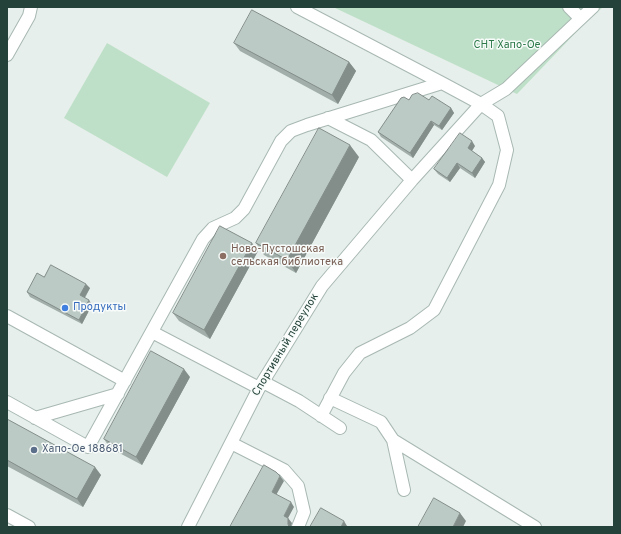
<!DOCTYPE html>
<meta charset="utf-8">
<style>
body{margin:0}
#map{position:relative;width:621px;height:534px;overflow:hidden;background:#e6efeb;font-family:Overpass,sans-serif}
canvas{display:block}
.frame{position:absolute;inset:0;border:8px solid #24423a;pointer-events:none}
</style>
<div id="map">
<canvas width="621" height="534"></canvas>
<div class="frame"></div>
</div>
<script>
const ctx = document.querySelector('canvas').getContext('2d');
ctx.lineJoin = 'round';
function paint(path, color) {
  ctx.fillStyle = color;
  ctx.fill(path, 'evenodd');
}
function trace(path, color, width, dash) {
  ctx.strokeStyle = color;
  ctx.lineWidth = width;
  ctx.lineCap = dash ? 'butt' : 'round';
  ctx.setLineDash(dash || []);
  ctx.stroke(path);
}
function drawText(font, color, halo, rows, align = 'center') {
  ctx.font = font + ' Overpass,sans-serif';
  ctx.lineWidth = 3;
  ctx.setLineDash([]);
  ctx.textBaseline = 'middle';
  ctx.strokeStyle = halo;
  ctx.fillStyle = color;
  for (const [text, x, y, turn = 0] of rows) {
    ctx.save();
    ctx.translate(x, y);
    ctx.rotate((+turn || 0) * Math.PI / 180);
    ctx.textAlign = isNaN(turn) ? turn : align;
    if (halo) ctx.strokeText(text, 0, 0);
    ctx.fillText(text, 0, 0);
    ctx.restore();
  }
}
paint(new Path2D(`
 M333,7H603L584,24L517,94Z
 M107,43L210,103L167,177L64,118Z`), '#bfe0c8');
const minor = new Path2D(`
 M297,7L442,83L481,104L498,116L507,150L499,185L434,310L410,328L360,353L344,373L321,416
 M569,7L580,18
 M7,55L29,16L31,7
 M328,118L371,140L412,180
 M7,316L125,381
 M152,332L259,388
 M263,382L299,401L340,428
 M330,398L381,422L393,440L404,490
 M7,402L88,447L203,239L213,228L235,218L244,209L281,141L291,131L307,125L442,83
 M35,418L118,394
 M393,440L535,527
 M231,443L284,470L298,486L304,512L298,527
 M7,515L29,527
 M188,527L259,388L322,286L412,180L481,104L506,89L593,7`);
trace(minor, '#a8b8b2', 14);
trace(minor, '#fff', 12);
paint(new Path2D(`
 M234,43L349,62L356,71L338,104L240,51Z
 M409,100H429L451,108L454,113L442,130L434,125L413,158L381,137L378,132Z
 M475,146L472,151L482,158L485,162L475,178L460,168L450,182L438,174L434,169Z
 M359,157L296,273L264,255L256,243Z
 M258,251L210,339L179,321L173,313Z
 M90,288L85,298L92,305L82,324L30,297L27,292Z
 M190,377L142,465L110,448L104,439Z
 M7,419L101,475L83,507L7,466Z`), '#a1aea9');
paint(new Path2D(`
 M349,62L356,71L338,104L332,95Z
 M451,108L454,113L442,130L439,126Z
 M431,121L434,125L413,158L410,153Z
 M472,141L475,146L471,152L468,148Z
 M350,145L359,157L296,273L287,260Z
 M482,158L485,162L475,178L472,173Z
 M457,163L460,168L450,182L447,178Z
 M252,243L258,251L210,339L204,330Z
 M86,284L90,288L83,300L80,295Z
 M89,300L92,305L82,324L79,320Z
 M184,369L190,377L142,465L136,457Z
 M95,467L101,475L83,507L77,499Z
 M280,476L284,481L275,497L272,492Z
 M291,502L294,507L287,520L284,516Z
 M460,513L466,521L463,527H453Z
 M288,518L292,523L291,527H289L288,524Z
 M344,521L347,526V527H341Z`), '#838d89');
const building = new Path2D(`
 M252,10L349,62L332,95L234,43Z
 M418,93L429,100L432,96L451,108L439,126L431,121L410,153L378,132L401,98L404,97L409,100L412,95Z
 M319,128L350,145L287,260L256,243Z
 M460,133L472,141L468,148L482,158L472,173L457,163L447,178L434,169Z
 M220,226L252,243L204,330L173,313Z
 M51,265L86,284L80,295L89,300L79,320L27,292L37,273L44,277Z
 M151,351L184,369L136,457L104,439Z
 M7,419L95,467L77,499L7,460Z
 M264,465L276,472L280,476L272,492L291,502L284,516L288,518V524L289,527H230Z
 M434,498L460,513L453,527H418Z
 M321,508L344,521L341,527H310Z`);
paint(building, '#bbcac4');
trace(building, '#838d89', 1);
for (const [x, y, r, color] of [
 [223,256,4,"#8d6e63"],
 [65,308,4,"#3f7fe0"],
 [34,450,4,"#5c6f8a"]
]) {
  const dot = new Path2D();
  dot.arc(x, y, r, 0, 2 * Math.PI);
  ctx.fillStyle = color;
  ctx.fill(dot);
  trace(dot, '#f7fbf9', 1.5);
}
drawText('11px', '#2d7a4b', '#f7fbf9', [
 ["СНТ Хапо-Ое",507,46]
]);
drawText('11px', '#785e54', '#f7fbf9', [
 ["Ново-Пустошская",231,250],
 ["сельская библиотека",231,263]
], 'left');
drawText('11px', '#366cbe', '#f7fbf9', [
 ["Продукты",73,308]
], 'left');
drawText('11px', '#24423a', '#f7fbf9', [
 ["Спортивный переулок",286,345,-59]
]);
drawText('11px', '#4e5e75', '#f7fbf9', [
 ["Хапо-Ое 188681",42,450]
], 'left');
</script>
